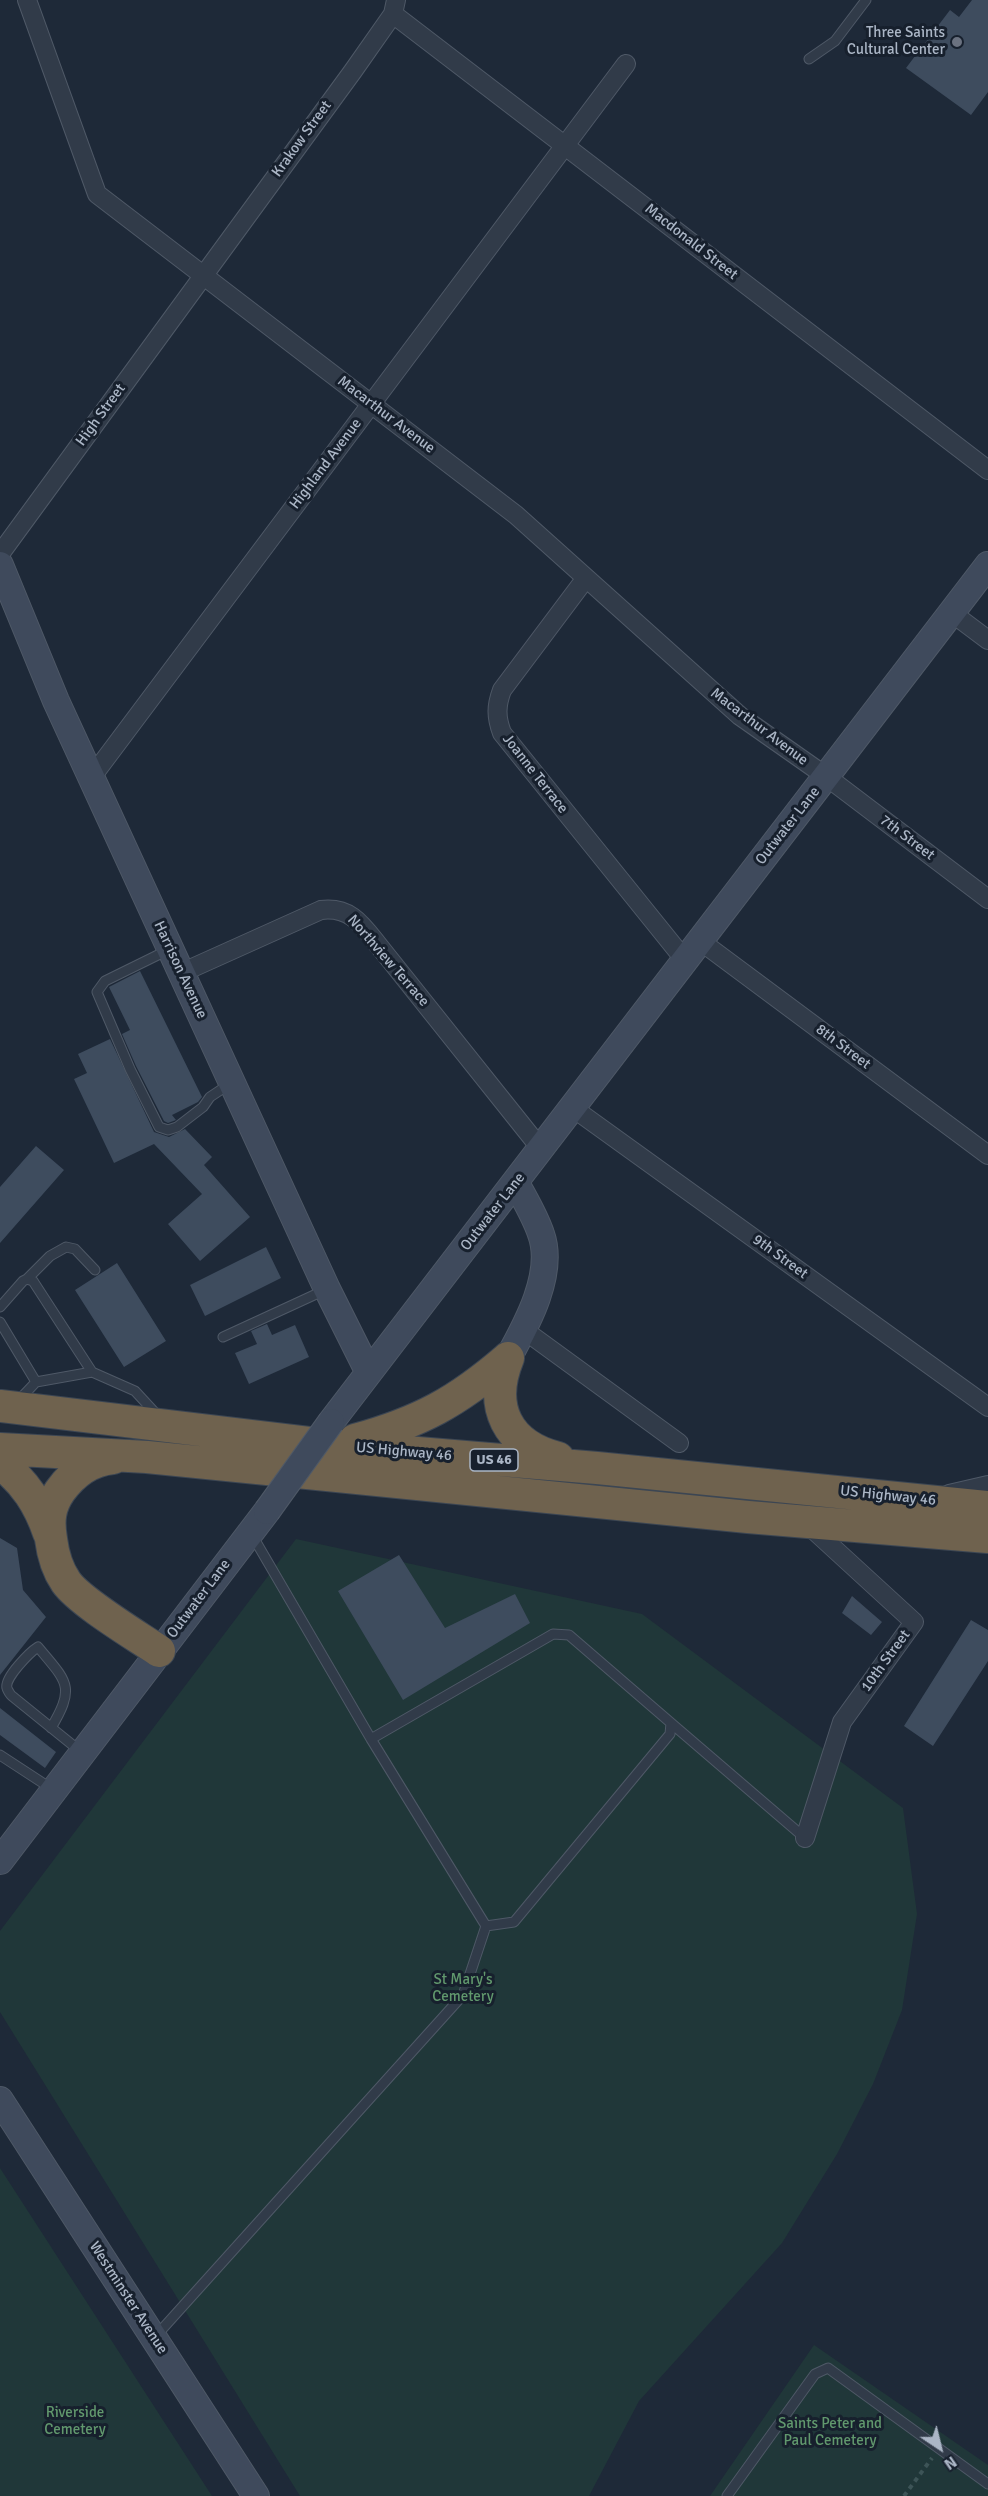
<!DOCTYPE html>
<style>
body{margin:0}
#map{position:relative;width:988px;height:2496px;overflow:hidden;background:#1e2938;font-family:Signika,sans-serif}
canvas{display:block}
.north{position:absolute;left:910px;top:2418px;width:60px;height:60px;-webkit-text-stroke:4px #17202d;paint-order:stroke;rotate:145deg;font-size:16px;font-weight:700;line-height:24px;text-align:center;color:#abb6c6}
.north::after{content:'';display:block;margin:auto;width:21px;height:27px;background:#abb6c6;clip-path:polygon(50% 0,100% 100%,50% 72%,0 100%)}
</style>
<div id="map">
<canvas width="988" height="2496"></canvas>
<div class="north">N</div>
</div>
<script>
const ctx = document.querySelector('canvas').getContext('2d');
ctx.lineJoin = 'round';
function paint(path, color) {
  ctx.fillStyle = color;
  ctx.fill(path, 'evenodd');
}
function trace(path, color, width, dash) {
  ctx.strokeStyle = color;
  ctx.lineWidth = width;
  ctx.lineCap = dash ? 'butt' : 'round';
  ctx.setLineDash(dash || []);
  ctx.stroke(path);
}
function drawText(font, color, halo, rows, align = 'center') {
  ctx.font = font + ' Signika,sans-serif';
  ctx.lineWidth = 6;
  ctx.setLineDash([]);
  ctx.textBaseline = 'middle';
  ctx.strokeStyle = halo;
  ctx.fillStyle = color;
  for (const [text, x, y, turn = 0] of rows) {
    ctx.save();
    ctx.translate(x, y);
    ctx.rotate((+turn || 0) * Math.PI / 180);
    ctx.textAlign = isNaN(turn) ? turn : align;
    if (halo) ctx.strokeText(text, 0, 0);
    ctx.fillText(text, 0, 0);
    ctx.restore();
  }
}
paint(new Path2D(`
 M296,1539L642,1614L903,1808L917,1914L902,2010L873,2084L837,2154L782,2243L639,2401L589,2496H300L0,2012V1931Z
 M0,2168L212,2496H0Z
 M814,2345L988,2465V2496H710Z`), '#203739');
paint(new Path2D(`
 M972,0H988V92L971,115L906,68L950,10L959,17Z
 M140,971L202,1097L198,1102L172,1115L176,1120L168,1123L164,1121L136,1066L122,1034L130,1030L109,987Z
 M110,1039L154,1132L169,1137L185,1129L212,1157L204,1165L250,1217L200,1261L168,1224L202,1194L154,1144L114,1163L74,1079L87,1073L78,1054Z
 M36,1146L64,1170L0,1243V1187Z
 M266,1247L281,1278L205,1316L190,1285Z
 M117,1263L166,1341L124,1367L75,1290Z
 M267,1324L272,1335L295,1325L309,1357L249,1384L235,1353L257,1344L251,1331Z
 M0,1538L17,1548L23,1590L46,1617L0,1675Z
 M399,1555L445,1628L515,1594L530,1623L403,1700L338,1591Z
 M852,1596L882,1622L871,1635L842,1613Z
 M971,1620L988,1630V1661L933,1746L904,1726Z
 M0,1708L56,1752L45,1768L0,1735Z`), '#3e4c5e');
const lane = new Path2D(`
 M809,59L835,41L866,0
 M168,950L105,981L97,992L130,1069L159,1127L168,1130L177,1127L203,1107L210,1097L231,1083
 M27,1279L50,1256L66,1247L75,1249L95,1270
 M0,1307L23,1281L27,1279L33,1281L92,1372L135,1391L159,1417
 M0,1322L36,1382L18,1401
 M223,1337L325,1290
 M36,1382L92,1372
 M671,1723L805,1838
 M51,1728C76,1686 67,1682 38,1647C30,1652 4,1678 7,1688C7,1689 11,1696 12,1696L80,1751
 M371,1739L553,1634L569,1635L671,1723L670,1734L514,1922L486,1926
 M0,1755L52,1789
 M155,2337L463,1995L486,1926L371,1739L252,1535
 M727,2496L815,2374L828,2368L988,2484`);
const street = new Path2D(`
 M27,0L97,194L516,515L740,716L827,777L988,899
 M393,14L988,470
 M0,554L353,71L393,14L396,0
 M586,578L502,690C496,706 496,717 502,733L684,959
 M952,613L988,640
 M91,778L626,64
 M699,940L988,1155
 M181,973L321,910C353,906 364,928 383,951L541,1149
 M573,1108L988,1407
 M524,1330L679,1443
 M949,1494L988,1485
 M805,1838L842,1722L914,1622L806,1523`);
const secondary = new Path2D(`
 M0,565L56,701L327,1289L368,1371
 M508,1358C527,1324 555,1273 541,1234C535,1216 525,1200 516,1183
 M331,1422L988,565
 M0,1861L267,1511
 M0,2100L256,2496`);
const highway = new Path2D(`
 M508,1358C488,1407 507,1445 558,1458
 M0,1406L334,1446L597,1468L988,1507
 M355,1440C420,1422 457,1402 508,1358
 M0,1449L147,1457L748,1517L988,1537
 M113,1458C91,1460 73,1473 60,1491C49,1507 48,1521 51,1539C53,1555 57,1569 66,1582C80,1602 137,1636 159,1651
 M0,1463C25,1482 39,1504 49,1533`);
trace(lane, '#4f5967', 11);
trace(street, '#4f5967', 20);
trace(secondary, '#4f5967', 28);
trace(highway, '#3c4653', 34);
trace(new Path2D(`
 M904,2496L932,2458`), '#3d5457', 4, [4.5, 4.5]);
trace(lane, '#313b49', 9);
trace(street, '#313b49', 18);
trace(secondary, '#3f4a5c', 26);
trace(highway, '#6f624e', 32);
const secondaryBridge = new Path2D(`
 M267,1511L331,1422`);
trace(secondaryBridge, '#4f5967', 28, []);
trace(secondaryBridge, '#3f4a5c', 26);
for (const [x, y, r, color] of [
 [957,42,6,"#6b7280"]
]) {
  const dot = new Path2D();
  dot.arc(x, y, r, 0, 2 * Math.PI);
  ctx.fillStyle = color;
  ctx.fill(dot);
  trace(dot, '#17202d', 2);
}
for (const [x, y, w] of [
 [494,1460,48]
]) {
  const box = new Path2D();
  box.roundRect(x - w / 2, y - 11, w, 22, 4.5);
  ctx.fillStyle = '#17202d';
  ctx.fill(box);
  trace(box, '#abb6c6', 1.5);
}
drawText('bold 14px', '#abb6c6', null, [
 ["US 46",494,1460]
]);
drawText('15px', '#abb6c6', '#17202d', [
 ["Three Saints",945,33],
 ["Cultural Center",945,50]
], 'right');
drawText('15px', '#abb6c6', '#17202d', [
 ["Krakow Street",302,139,-54],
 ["Macdonald Street",691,242,38],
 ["High Street",101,415,-54],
 ["Macarthur Avenue",386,415,37],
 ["Highland Avenue",326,464,-53],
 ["Macarthur Avenue",759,727,37],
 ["Joanne Terrace",535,774,52],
 ["Outwater Lane",788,826,-52],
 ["7th Street",907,838,37],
 ["Northview Terrace",388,961,49],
 ["Harrison Avenue",180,970,65],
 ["8th Street",843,1047,37],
 ["Outwater Lane",493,1212,-52],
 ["9th Street",780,1257,36],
 ["US Highway 46",404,1452,5],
 ["US Highway 46",888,1496,6],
 ["Outwater Lane",199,1599,-53],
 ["10th Street",886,1661,-54],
 ["Westminster Avenue",128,2298,57]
]);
drawText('15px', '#61986d', '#17202d', [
 ["St Mary's",463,1980],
 ["Cemetery",463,1997],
 ["Riverside",75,2413],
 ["Cemetery",75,2430],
 ["Saints Peter and",830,2424],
 ["Paul Cemetery",830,2441]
]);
</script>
